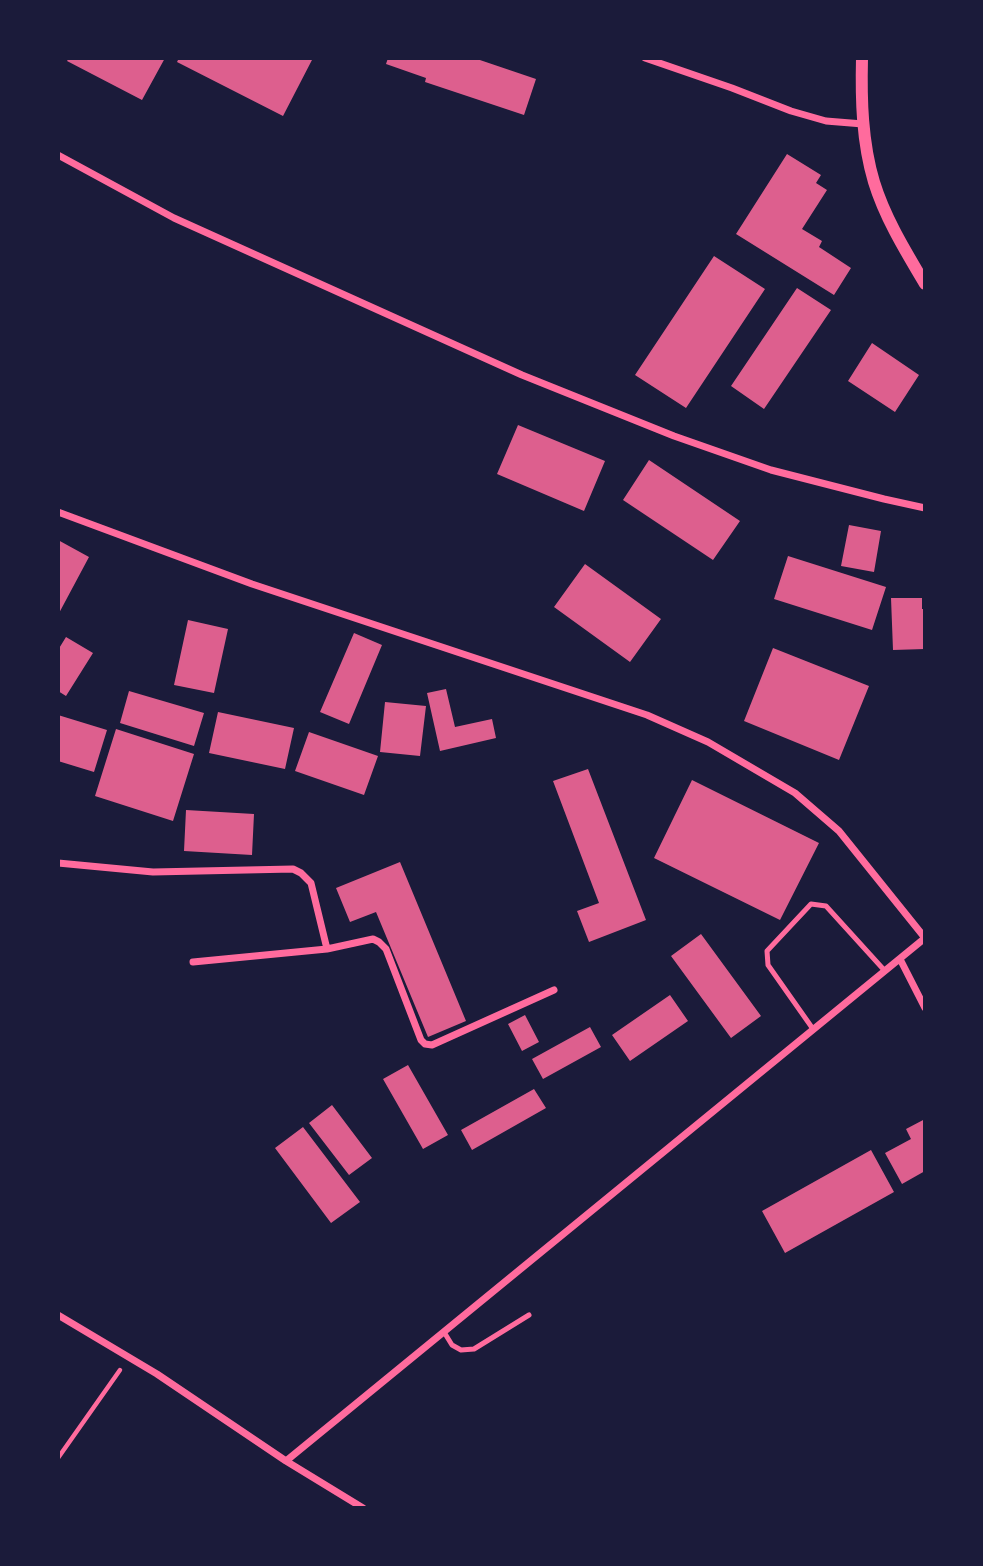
<!DOCTYPE html>
<style>
body{margin:0}
#map{position:relative;width:983px;height:1566px;overflow:hidden;background:#1b1b3a;font-family:"Fira Sans Condensed",sans-serif}
canvas{display:block}
.frame{position:absolute;inset:0;border:60px solid #1b1b3a;pointer-events:none}
</style>
<div id="map">
<canvas width="983" height="1566"></canvas>
<div class="frame"></div>
</div>
<script>
const ctx = document.querySelector('canvas').getContext('2d');
ctx.lineJoin = 'round';
function paint(path, color) {
  ctx.fillStyle = color;
  ctx.fill(path, 'evenodd');
}
function trace(path, color, width, dash) {
  ctx.strokeStyle = color;
  ctx.lineWidth = width;
  ctx.lineCap = dash ? 'butt' : 'round';
  ctx.setLineDash(dash || []);
  ctx.stroke(path);
}
paint(new Path2D(`
 M69,58H165L142,100L67,61Z
 M179,58H313L283,116L177,62Z
 M388,58H474L536,79L524,115L425,82L426,78L386,64Z
 M787,154L821,175L816,183L827,190L802,229L822,241L819,247L851,268L834,295L736,234Z
 M714,256L765,289L686,408L635,375Z
 M797,288L831,310L764,409L731,386Z
 M872,343L919,375L895,412L848,381Z
 M518,425L605,461L584,511L497,474Z
 M649,460L740,521L713,560L623,500Z
 M849,525L881,531L874,572L841,566Z
 M58,540L89,557L58,615Z
 M788,556L886,587L872,630L774,599Z
 M585,564L661,619L630,662L554,607Z
 M891,598H922V609H925V649L893,650Z
 M188,620L228,629L214,693L174,685Z
 M354,633L382,645L349,724L320,712Z
 M66,637L93,653L66,696L58,691V650Z
 M773,648L869,686L839,760L744,721Z
 M446,689L455,727L492,719L496,738L440,751L427,693Z
 M129,691L204,713L194,746L120,723Z
 M385,702L426,706L420,756L380,752Z
 M218,712L294,728L285,769L209,753Z
 M58,715L107,730L94,772L58,761Z
 M116,729L194,754L173,821L95,796Z
 M309,732L378,756L364,795L295,771Z
 M588,769L646,920L589,942L577,911L599,903L553,781Z
 M692,780L819,843L780,920L654,858Z
 M186,810L254,814L252,855L184,851Z
 M400,862L466,1021L428,1037L376,912L350,922L336,888Z
 M701,934L761,1016L731,1038L671,956Z
 M670,995L688,1021L630,1061L612,1035Z
 M525,1015L539,1042L522,1051L508,1024Z
 M590,1027L601,1047L543,1079L532,1059Z
 M408,1065L448,1135L423,1149L383,1079Z
 M534,1089L546,1108L472,1150L461,1130Z
 M332,1105L372,1158L349,1175L309,1123Z
 M925,1119V1171L902,1184L885,1153L911,1139L906,1129Z
 M303,1127L360,1202L331,1223L275,1148Z
 M871,1150L894,1192L785,1253L762,1211Z`), '#dd5f8e');
trace(new Path2D(`
 M58,1458L120,1370`), '#ff6b9d', 4.5);
trace(new Path2D(`
 M813,1029L768,965L767,951L811,904L826,906L885,971
 M444,1332L452,1345L461,1350L474,1349L529,1315`), '#ff6b9d', 5);
trace(new Path2D(`
 M645,58L732,88L791,111L826,121L863,124
 M58,155L174,218L522,375L674,436L771,470L884,499L925,508
 M58,512L252,584L647,715L708,742L795,793L839,831L925,938
 M58,863L153,872L293,869L301,873L311,883L327,949L373,939L379,942L386,949L421,1040L425,1044L432,1045L554,990
 M900,959L925,1008
 M193,962L327,949
 M58,1315L157,1374L286,1461L363,1508
 M286,1461L925,938`), '#ff6b9d', 7);
trace(new Path2D(`
 M862,58C861,99 862,142 874,182C885,218 906,252 925,284`), '#ff6b9d', 12);
</script>
